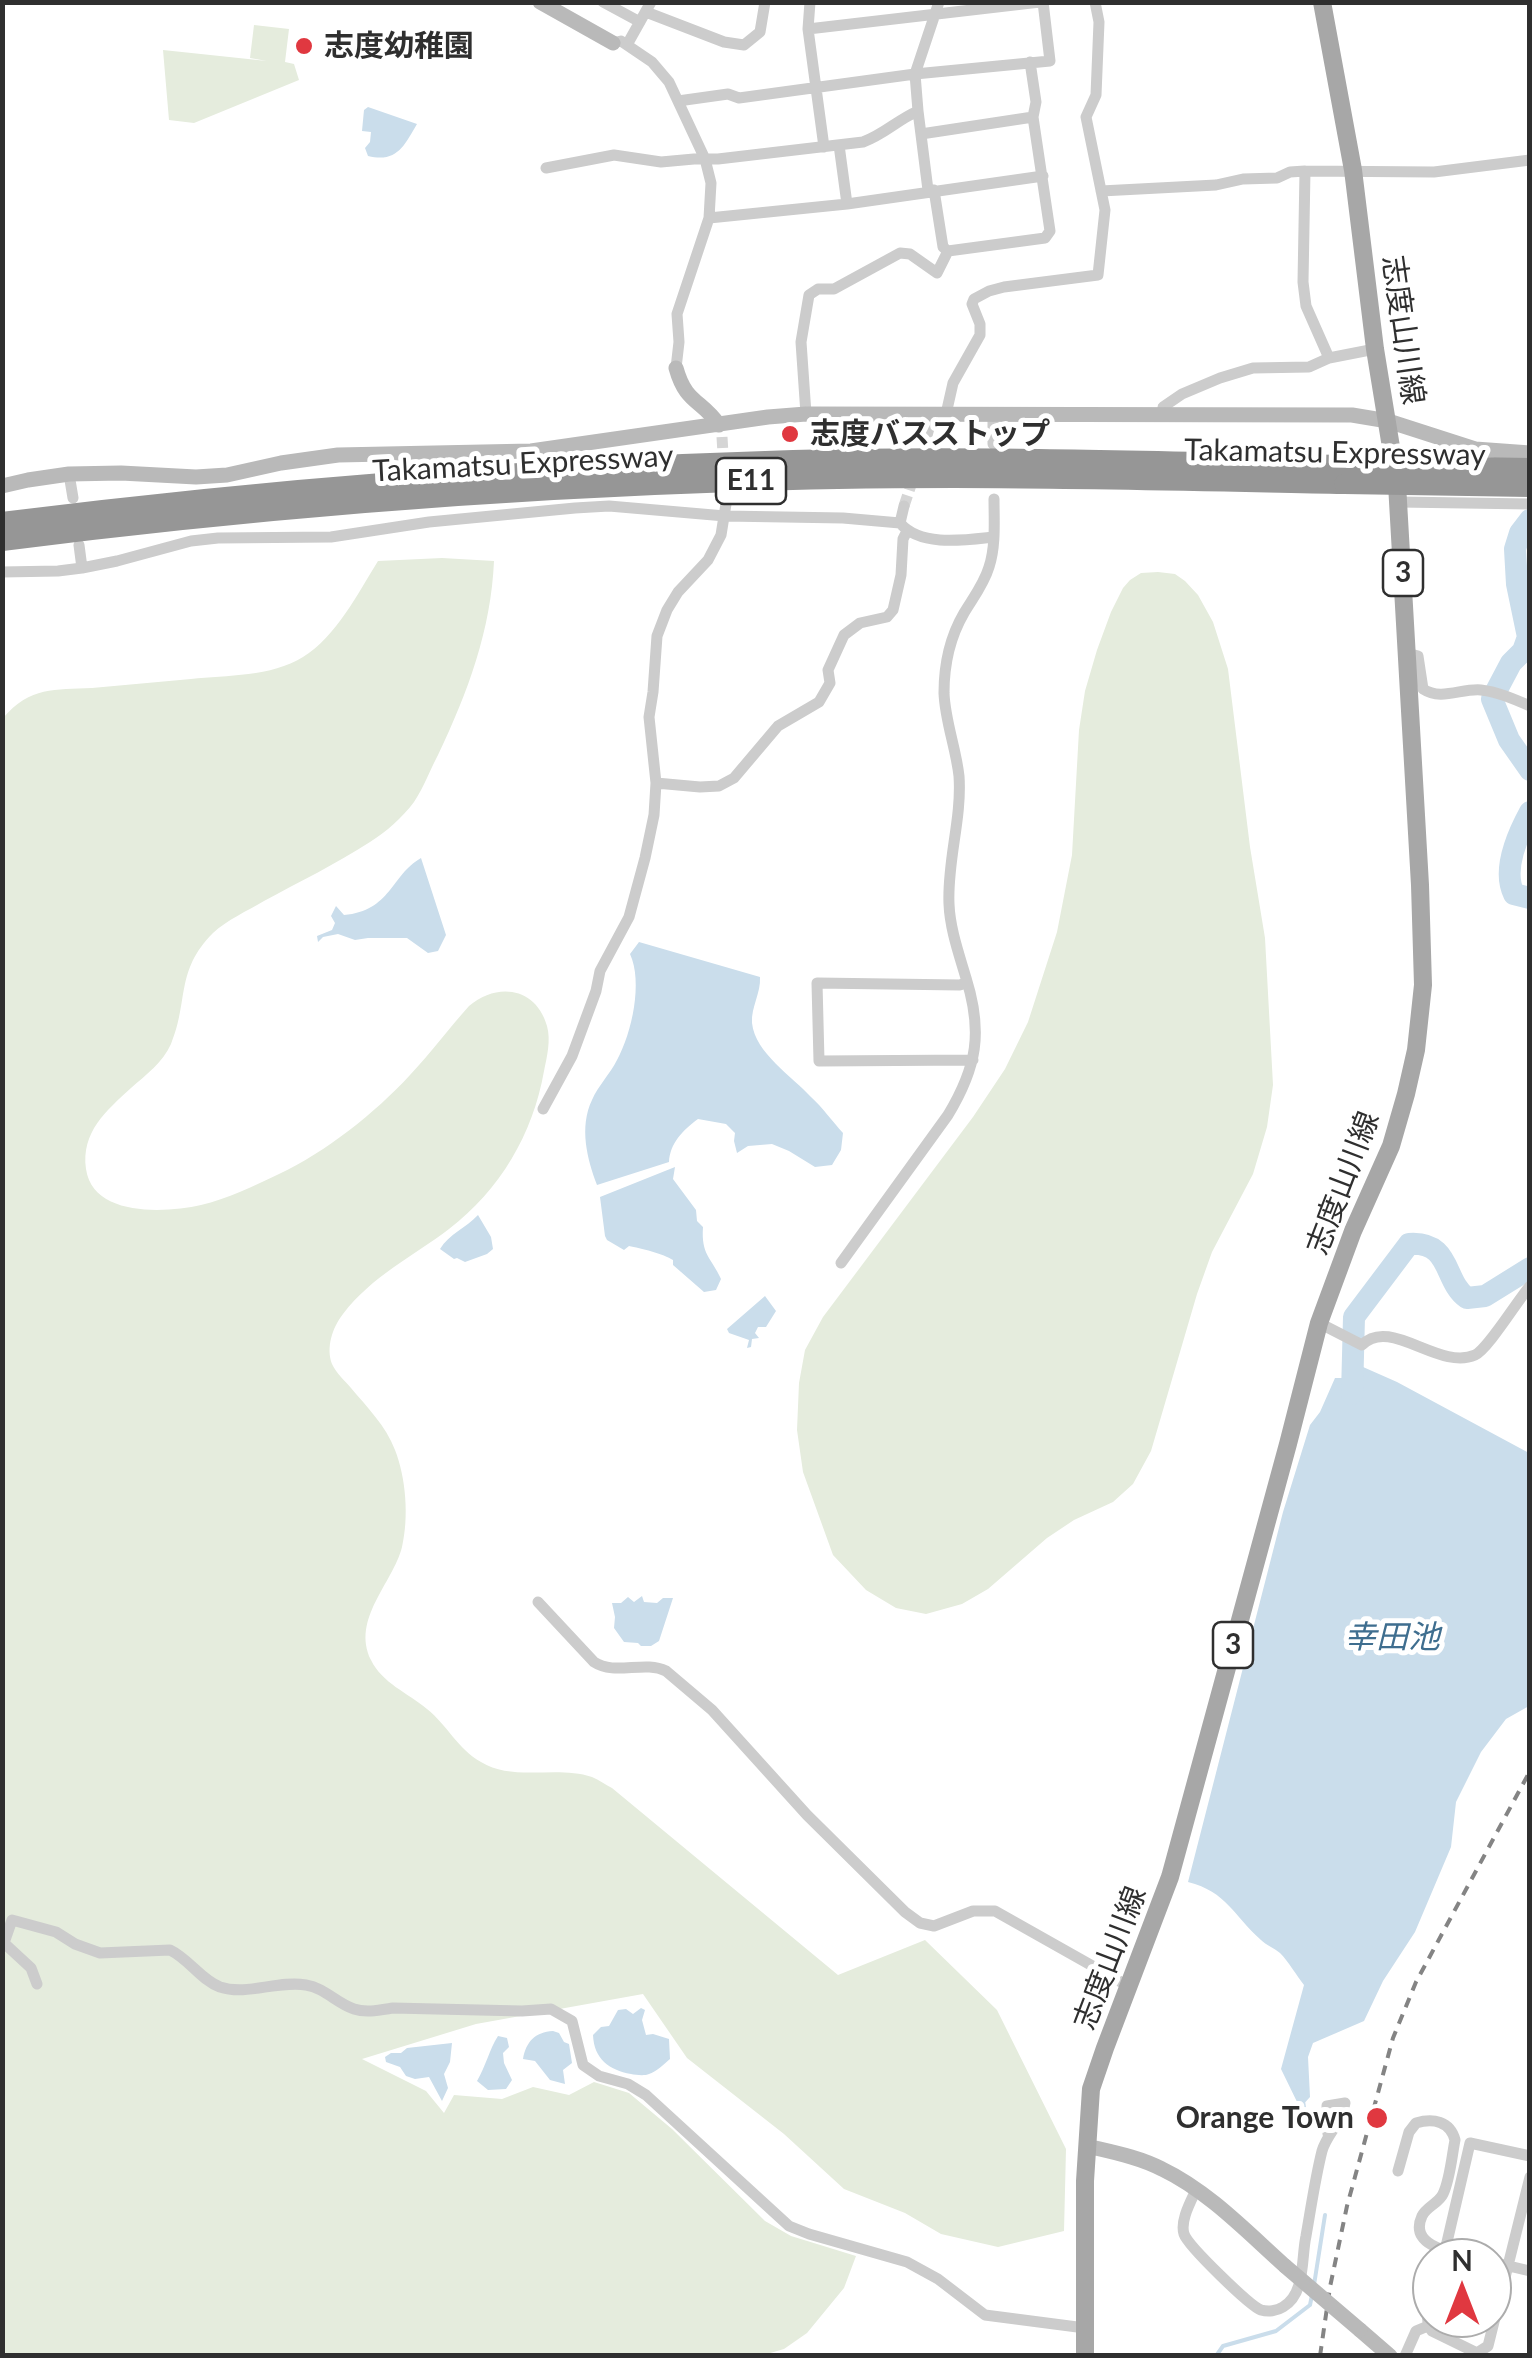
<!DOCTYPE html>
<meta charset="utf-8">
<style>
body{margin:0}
#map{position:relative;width:1532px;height:2358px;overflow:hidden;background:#fff;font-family:Lato,sans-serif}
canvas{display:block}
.frame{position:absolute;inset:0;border:5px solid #2f2f2f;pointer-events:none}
.north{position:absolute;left:1412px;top:2238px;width:100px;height:100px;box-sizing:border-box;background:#fff;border:2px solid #acacac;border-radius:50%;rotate:0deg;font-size:28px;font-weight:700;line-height:40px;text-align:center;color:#2f2f2f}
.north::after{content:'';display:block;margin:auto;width:35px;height:45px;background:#e03840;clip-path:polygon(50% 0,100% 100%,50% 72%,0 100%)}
</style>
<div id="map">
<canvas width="1532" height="2358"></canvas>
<div class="frame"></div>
<div class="north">N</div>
</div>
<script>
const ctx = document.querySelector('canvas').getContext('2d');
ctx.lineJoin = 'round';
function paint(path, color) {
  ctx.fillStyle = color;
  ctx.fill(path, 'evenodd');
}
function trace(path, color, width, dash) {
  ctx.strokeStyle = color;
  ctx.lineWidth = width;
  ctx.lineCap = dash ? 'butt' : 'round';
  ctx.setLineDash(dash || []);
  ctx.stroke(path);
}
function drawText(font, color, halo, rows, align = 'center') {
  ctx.font = font + ' Lato,"Noto Sans JP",sans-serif';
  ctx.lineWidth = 10;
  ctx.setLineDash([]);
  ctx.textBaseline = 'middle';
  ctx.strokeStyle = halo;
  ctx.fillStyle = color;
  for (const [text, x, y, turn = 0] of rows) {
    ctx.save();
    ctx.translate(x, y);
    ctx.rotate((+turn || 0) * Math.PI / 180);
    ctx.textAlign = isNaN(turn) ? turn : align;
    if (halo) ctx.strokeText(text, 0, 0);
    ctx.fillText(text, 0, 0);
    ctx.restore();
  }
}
paint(new Path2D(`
 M254,25L289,29L285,62L294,64L299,80L194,123L169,120L163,50L267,61L250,58Z
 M442,558L494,561C491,630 468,692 438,755C430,770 424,787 414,802C402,818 386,832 370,842C336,864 299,882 264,901C247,911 227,920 213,933C175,971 189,1001 171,1044C163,1062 146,1075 131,1088C106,1111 81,1132 86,1169C93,1217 165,1213 201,1205C227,1199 254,1186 279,1174C326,1152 375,1113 410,1075C431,1053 449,1028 469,1006C497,982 536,987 547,1026C551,1040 547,1057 544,1071C533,1134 500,1190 449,1229C412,1257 372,1276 343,1314C332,1328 326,1348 332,1364C336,1373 345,1381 351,1388C367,1407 386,1426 395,1450C406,1478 409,1517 402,1547C393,1583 351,1619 371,1660C382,1683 408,1693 427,1709C447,1725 458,1749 481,1762C513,1782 557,1765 592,1777C599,1780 606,1785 612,1788L838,1975L925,1940L997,2010L1066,2149L1064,2231L998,2247L941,2234L905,2213L844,2189L784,2134L687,2058L643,1994L476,2024L362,2059L426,2091L444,2113L454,2095L502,2099L533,2087L569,2095L594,2082L629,2093L672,2129L765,2221L791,2236L856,2256L844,2288L807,2333L784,2349L760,2356H3V718C31,686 54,690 92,688C125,685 158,682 191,679C227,675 271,677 303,657C336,637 358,593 378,561Z
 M1158,572L1175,574L1185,581L1198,595L1213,622L1228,669L1250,847L1265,938L1273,1085L1267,1127L1253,1174L1212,1252L1197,1294L1151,1451L1133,1484L1113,1502L1074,1520L1047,1538L988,1589L962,1604L926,1614L896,1608L866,1590L833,1555L803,1472L797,1430L799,1383L805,1350L823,1317L973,1117L1005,1069L1028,1022L1057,932L1072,855L1079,730L1085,691L1097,650L1111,612L1123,588L1130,580L1141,573Z`), '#e5ecdd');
paint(new Path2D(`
 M368,107L417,124C404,146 397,163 368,156L365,148L370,142L371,132L362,131L364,110Z
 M421,858L446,935L438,951L428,953L407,938H368L355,940L338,934L323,937L318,942L317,936L332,930L335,923L331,916L336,906L344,915C391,911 391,875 421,858Z
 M639,942L760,977C761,993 751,1007 752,1023C755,1053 793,1077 811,1097C823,1108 832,1121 843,1133L841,1150L832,1165L815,1167L789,1151L772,1144L748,1146L737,1153L734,1141L735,1133L726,1124L698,1119C683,1130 670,1143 669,1162L597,1185C587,1159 579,1127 592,1100C598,1086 610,1074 617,1060C632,1033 643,982 630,954Z
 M675,1167L673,1179L696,1210L697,1221L703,1227C701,1255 711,1257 721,1279L716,1290L704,1292L673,1265V1260C664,1254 640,1248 629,1246L624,1250L607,1240L605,1236L600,1197Z
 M478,1215L491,1237L493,1249L487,1254L465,1262L457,1258L454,1259L440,1249C449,1234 466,1228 478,1215Z
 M765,1296L776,1311L766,1327H758L755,1333L759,1338L752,1339L751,1347L747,1348L749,1340L729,1333L727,1329Z
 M1354,1363L1397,1382L1529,1453V1706L1506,1719L1481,1752L1456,1802L1451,1847L1415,1932L1383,1981L1364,2021L1313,2043L1308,2057L1310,2097L1300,2108L1281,2069L1304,1985C1296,1975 1289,1962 1280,1953C1274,1948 1266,1945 1261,1940C1233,1915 1227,1892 1188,1882L1283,1512L1310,1425L1320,1412L1335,1378H1345Z
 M642,1596L644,1602L657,1603L663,1598H673L659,1641L651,1646H641L638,1643L624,1642L614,1628L615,1617L612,1603H621L628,1597L634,1602Z
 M641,2008L645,2010L642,2020L646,2035L653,2034L669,2039L670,2059C664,2064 656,2072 649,2074C645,2076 636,2075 631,2074C609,2070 594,2059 593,2035L601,2027L609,2026L618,2010L626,2009L633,2014Z
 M553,2031L559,2033L564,2042L569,2044L572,2063L563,2070L565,2084L550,2080L535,2061L523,2059C526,2042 535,2032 553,2031Z
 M498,2036L507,2038L509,2047L503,2053L504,2063L512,2080L506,2089L488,2090L477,2081C486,2066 489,2050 498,2036Z
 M452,2043L450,2062L444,2074L448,2088L442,2101L429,2077L415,2079L406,2076L400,2067L386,2062L385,2057L391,2053H401L407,2048Z`), '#caddeb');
trace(new Path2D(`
 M1303,2101L1307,2126
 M1314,2285L1325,2215
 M1216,2356L1223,2346L1276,2331L1310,2305L1312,2295`), '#caddeb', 4);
trace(new Path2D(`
 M1530,520L1520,533L1515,549L1517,584L1528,637L1523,651L1511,663L1492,699L1509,740L1530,770
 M1530,812C1518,834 1502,870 1514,894L1530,898
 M1352,1394L1354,1317L1409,1244C1452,1241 1443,1281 1467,1298L1485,1296L1530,1268`), '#caddeb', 22);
trace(new Path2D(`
 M722,437L726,504
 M904,506L914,476`), '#d5d5d5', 11, [11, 5.5]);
trace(new Path2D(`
 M603,2L640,22
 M810,2L808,29L824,147
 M646,12L724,42L744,45L760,32L765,2
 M808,29L1040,2
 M613,43L621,41L652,62L669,82L705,159L711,183L709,218L677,314L679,342L676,368
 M628,43L651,2
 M1030,62L1036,102L1033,117
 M678,101L728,94L739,98L915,74L1050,61L1043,2
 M921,134L1033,117L1050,231L1045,238L948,251
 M839,145L847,204
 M546,168L614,155L661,162L694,159H718L863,142C885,134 897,120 918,111
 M1305,171L1303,282L1306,306L1329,358
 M928,190L918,111L915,74L939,2
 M934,190L943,247L948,251
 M1101,191L1216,185L1243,179L1277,178L1290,172L1305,171L1434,172L1530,160
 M709,218L847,204L1043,176
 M806,414L801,342L809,295L818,289H834L900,253L910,254L937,273L948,251
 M946,414L953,383L980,335V324L972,304L974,299L989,291L1004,287L1098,275L1105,210L1086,117L1096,95L1099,22L1095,2
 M993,414V444
 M1163,415V407L1182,394L1220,378L1253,368L1309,367L1329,358L1375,349
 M926,439L933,414
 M69,474L73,498
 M1399,502L1530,504
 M900,523L904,506
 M79,545L82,568
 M2,572L58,571L82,568L117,561L191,541L218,538L331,537L429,522L575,508L609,506L725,516L843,518L900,523C920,547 965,540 993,537
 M1407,653L1418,656L1423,689C1441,701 1462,688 1481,690C1498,692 1514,699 1530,706
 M656,783L700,787L719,786L734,778L778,726L819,702L830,683L828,670L844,635L860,623L887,617L893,610L901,575L903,539L907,531
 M967,982L960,985L817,983L819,1061L973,1060
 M543,1109L572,1056L596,991L600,971L629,917L645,858L654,815L656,783L649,717L653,692L657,636L667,610L678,592L708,560L721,535L726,504
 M841,1263L948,1115C977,1067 983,1032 966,978C959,954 950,929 949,904C947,861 962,819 959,776C956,748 945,721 944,693C944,666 950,637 964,613C973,598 984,584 989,567C996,546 994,520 994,499
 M1319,1323L1362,1345C1390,1316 1439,1371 1475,1355C1488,1349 1517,1301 1530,1286
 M538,1602L594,1662C615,1676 644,1660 666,1671L712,1710L807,1815L905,1912L920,1923L934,1926L973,1911H995L1128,1986
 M37,1984L31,1968L4,1943L12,1920L56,1932L75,1944L100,1953L170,1950C189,1959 201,1980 220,1987C247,1996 278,1980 306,1985C325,1988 336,2003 354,2009C366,2013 380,2010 393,2008L522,2011L551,2009L572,2021L583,2065L599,2076L628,2084L646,2095L789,2226L809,2234L907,2262L938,2279L985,2315L1085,2328
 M1398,2171L1409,2132L1416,2123C1433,2118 1450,2121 1455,2140C1452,2155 1450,2180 1443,2194C1439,2203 1426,2207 1422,2216C1408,2247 1454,2253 1474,2258
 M1196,2190C1190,2203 1180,2221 1184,2234C1188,2246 1250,2306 1261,2310C1268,2312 1277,2311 1283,2307C1306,2294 1301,2258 1306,2236C1311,2208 1315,2179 1322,2151C1327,2133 1343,2122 1345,2103L1327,2106L1328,2134
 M1444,2255L1470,2143L1530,2156
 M1492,2262L1530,2271
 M1432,2300C1429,2311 1424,2322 1432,2331L1477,2353L1488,2346L1530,2177
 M1405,2356L1416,2331L1428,2326`), '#ccc', 11);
trace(new Path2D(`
 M540,2L613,43
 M676,368C686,404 701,399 719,425
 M2,486L28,480L69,474L121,473L196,477L227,475L281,463L338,455L531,451L768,417L806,414L1352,415L1388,421L1475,449L1530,453
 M1087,2146C1112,2152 1139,2157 1162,2169C1208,2191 1247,2232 1285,2266
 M1360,2330L1390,2356`), '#b9b9b9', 15);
trace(new Path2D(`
 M1085,2356V2181L1091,2089L1105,2048L1170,1877L1288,1444L1319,1323L1353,1231L1391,1146L1406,1094L1416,1050L1423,985L1420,885L1397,484L1375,349L1353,170L1322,2`), '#a7a7a7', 18);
trace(new Path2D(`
 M2,522C265,489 529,468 793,460C977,455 1161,462 1345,465
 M2,541C245,510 488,490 732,482C936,474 1140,480 1344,484`), '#969696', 20);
trace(new Path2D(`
 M1320,2356L1330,2287L1347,2206L1393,2038L1416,1982L1530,1771`), '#848484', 4, [10, 8]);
trace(new Path2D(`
 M1285,2266L1360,2330`), '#b9b9b9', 15);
trace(new Path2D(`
 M1345,465L1530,468
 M1344,484L1530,487`), '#969696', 20);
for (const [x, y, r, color] of [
 [304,46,10,"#e03840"],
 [790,434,10,"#e03840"],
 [1377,2118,12,"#e03840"]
]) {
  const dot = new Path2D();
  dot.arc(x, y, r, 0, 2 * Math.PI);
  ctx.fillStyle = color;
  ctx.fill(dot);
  trace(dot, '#fff', 4);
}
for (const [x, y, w] of [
 [751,481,70],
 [1403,573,40],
 [1233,1645,40]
]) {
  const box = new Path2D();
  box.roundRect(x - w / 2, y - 23, w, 46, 8);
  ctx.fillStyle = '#fff';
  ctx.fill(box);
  trace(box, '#2f2f2f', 2.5);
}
drawText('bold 28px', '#2f2f2f', null, [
 ["E11",751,481],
 ["3",1403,573],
 ["3",1233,1645]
]);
drawText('bold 30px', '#2f2f2f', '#fff', [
 ["志度幼稚園",324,46],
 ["志度バスストップ",810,434],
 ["Orange Town",1354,2118,"right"]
], 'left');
drawText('30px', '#2f2f2f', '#fff', [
 ["志度山川線",1403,330,82],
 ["Takamatsu Expressway",1335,453,1],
 ["Takamatsu Expressway",523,464,-3],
 ["志度山川線",1343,1183,-69],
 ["志度山川線",1110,1958,-69]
]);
drawText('italic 32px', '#3f6e8f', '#fff', [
 ["幸田池",1392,1638]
]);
</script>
